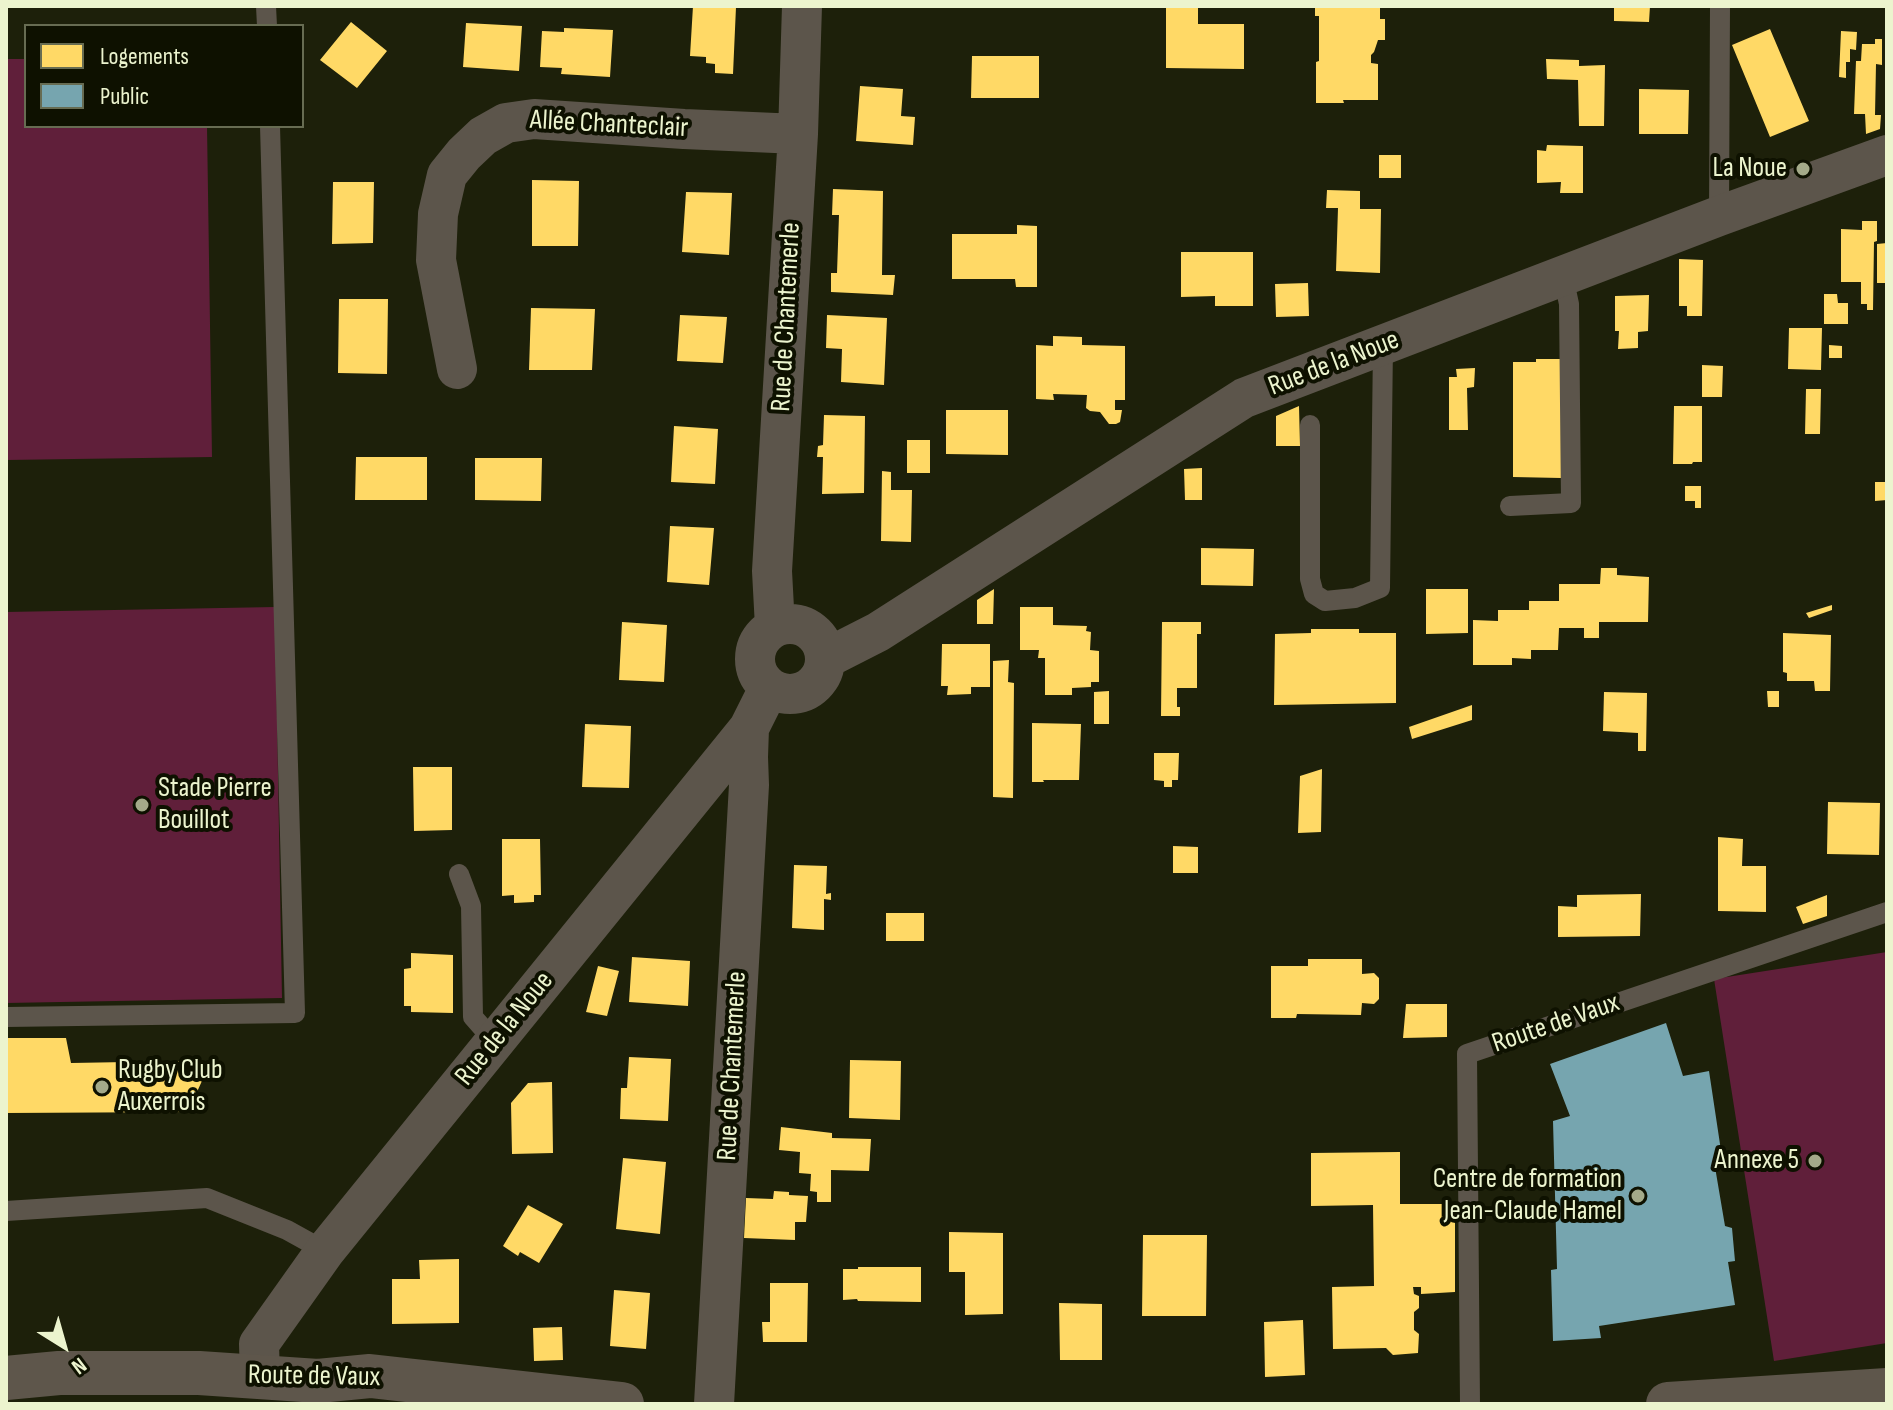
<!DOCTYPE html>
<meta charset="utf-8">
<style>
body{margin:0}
#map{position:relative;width:1893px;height:1410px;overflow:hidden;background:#1d200a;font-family:"Sofia Sans Condensed",sans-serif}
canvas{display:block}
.frame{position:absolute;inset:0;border:8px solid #ecf4ce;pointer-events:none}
.legend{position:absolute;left:24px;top:24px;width:280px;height:104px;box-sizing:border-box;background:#0e1100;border:2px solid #676c52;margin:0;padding:10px 14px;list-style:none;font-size:24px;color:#ecf4ce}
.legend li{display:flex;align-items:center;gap:16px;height:40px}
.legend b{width:40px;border:2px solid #676c52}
.north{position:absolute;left:24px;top:1306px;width:80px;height:80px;-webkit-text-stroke:6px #0e1100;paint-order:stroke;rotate:143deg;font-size:22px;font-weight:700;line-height:32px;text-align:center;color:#ecf4ce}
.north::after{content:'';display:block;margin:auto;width:28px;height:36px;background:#ecf4ce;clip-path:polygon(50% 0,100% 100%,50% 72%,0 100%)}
</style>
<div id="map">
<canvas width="1893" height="1410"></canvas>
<div class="frame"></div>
<ul class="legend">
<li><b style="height:22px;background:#ffd966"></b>Logements</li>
<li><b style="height:22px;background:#76a5af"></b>Public</li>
</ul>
<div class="north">N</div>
</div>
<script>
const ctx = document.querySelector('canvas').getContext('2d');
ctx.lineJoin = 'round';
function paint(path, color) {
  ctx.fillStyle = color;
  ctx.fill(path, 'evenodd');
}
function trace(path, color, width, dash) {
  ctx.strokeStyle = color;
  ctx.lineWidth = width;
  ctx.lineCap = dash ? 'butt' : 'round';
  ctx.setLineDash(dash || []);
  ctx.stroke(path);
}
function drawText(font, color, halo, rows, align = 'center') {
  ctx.font = font + ' "Sofia Sans Condensed",sans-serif';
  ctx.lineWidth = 8;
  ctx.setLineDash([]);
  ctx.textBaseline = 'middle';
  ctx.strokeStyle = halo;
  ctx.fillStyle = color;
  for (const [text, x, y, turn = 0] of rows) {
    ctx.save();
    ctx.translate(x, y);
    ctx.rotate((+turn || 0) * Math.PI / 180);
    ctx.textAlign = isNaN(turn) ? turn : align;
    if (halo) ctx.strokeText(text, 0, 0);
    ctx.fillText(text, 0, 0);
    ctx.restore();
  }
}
paint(new Path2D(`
 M6,59H26V126H207L212,457L6,460Z
 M275,607L282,998L6,1003V612Z
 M1887,952V1343L1774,1361L1714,979Z`), '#601f3a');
paint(new Path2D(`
 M693,6L736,7L733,74L715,73V64L706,63V57L690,56Z
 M1166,6H1198V24H1244V69L1166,68Z
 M1315,6H1380V19H1385V40H1378L1374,52L1371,55V63L1378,64V100H1343L1344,103H1316V62L1319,61V16H1315Z
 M1614,6H1650L1649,22L1614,21Z
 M351,22L387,51L357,88L320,60Z
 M466,23L522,26L519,71L463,67Z
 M564,28L613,30L610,77L561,74L562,68L540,67L542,31L564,32Z
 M1770,29L1809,121L1770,137L1732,45Z
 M1841,31L1857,32L1856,50L1850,49V62H1846V78L1839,77Z
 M1875,39H1882V65L1876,64L1875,115H1881L1880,129L1866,134L1865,114H1854L1856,61H1861L1862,44H1875Z
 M972,56H1039V98H971Z
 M1546,59L1579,60V66L1605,65L1604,126H1579L1578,80L1547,79Z
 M860,86L903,89L901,116L915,117L913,145L856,141Z
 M1639,89L1689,90L1688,134H1639Z
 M1547,145L1583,146V193H1560L1561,182L1537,183V150L1546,151Z
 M1379,155H1401V178H1379Z
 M532,180L579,181L578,246H532Z
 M333,182H374L373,243L332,244Z
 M833,189L883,191L882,275H895L893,295L831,292V273H837L839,215H832Z
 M1327,190L1360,191V209H1381L1380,273L1336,271L1338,208H1326Z
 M686,192L732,193L729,255L682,252Z
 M1862,221H1877V241L1874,242L1873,310H1867V304H1861V282H1841V229L1862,230Z
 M1017,225L1037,226V287H1016L1015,279H952V234H1017Z
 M1887,243V283H1877V244Z
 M1181,252H1253V306H1215V296L1181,297Z
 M1679,259L1703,260L1702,316H1687V306H1679Z
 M1308,283L1309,316L1276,317L1275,284Z
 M1824,294H1837L1838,303H1848V324H1824Z
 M1649,295L1648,331L1638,332V348L1618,349L1619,331H1615V296Z
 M339,299H388L387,374L338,373Z
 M531,308L595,309L592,370H529Z
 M680,315L727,317L723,363L677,361Z
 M827,315L887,318L884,385L841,382L842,349L826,348Z
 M1789,328H1822L1821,370L1788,369Z
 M1053,336L1082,337V345L1125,346V400H1115V410H1122L1120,422L1116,424H1109L1100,412L1090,411L1086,408L1087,395L1053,394L1054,400L1036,399V345L1053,346Z
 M1829,345L1842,346V358H1829Z
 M1536,359H1562L1561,478L1513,477V362H1536Z
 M1702,365L1723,366L1722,397H1702Z
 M1475,368L1474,387L1467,388L1468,430H1449V377H1457L1456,369Z
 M1806,389H1821L1820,434H1805Z
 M1299,406L1300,446H1276V416Z
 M1674,406H1702V462H1693L1692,464H1673Z
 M946,410H1008V455L946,454Z
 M824,415L865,416L864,493L822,494L823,457H817L818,446L823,445Z
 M674,426L718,429L715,484L671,482Z
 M907,440H930V473H907Z
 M356,457H427V500H355Z
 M475,458H542L541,501L475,500Z
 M1202,468V500H1185L1184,469Z
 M882,471L891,472V490H912L911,542L881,541Z
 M1875,482H1887V500L1875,501Z
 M1685,486H1701V508H1695V501H1685Z
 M670,526L714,528L709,585L667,582Z
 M1201,548L1254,549L1253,586L1201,585Z
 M1601,568H1617V575L1649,577L1648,622H1599V638H1584V628H1559L1558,650H1531V659L1512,658V665H1473V620L1498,621V610H1529V601H1559V584H1600Z
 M994,589L993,624H977V600Z
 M1426,589H1468V633L1426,634Z
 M1832,605V610L1809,618L1806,613Z
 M1020,607H1053V625L1087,626L1086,631L1091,632L1090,650L1099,651V682H1091V687L1072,688V695H1045V658H1038L1039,650H1020Z
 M622,622L667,625L664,682L619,680Z
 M1162,622H1201V634H1197V688H1177V707H1180V716H1161Z
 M1311,629H1359V633H1396V703L1274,705L1275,634L1311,633Z
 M1783,633L1831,635L1830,691H1815L1814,681H1787V673L1783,672Z
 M942,644H990V687H971V694L947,695L948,686H941Z
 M1009,660L1008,682L1014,683L1013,798L993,797V661Z
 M1109,691V724H1094V692Z
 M1767,691H1779V707H1768Z
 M1604,692L1647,693L1646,751H1638V733L1603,731Z
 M1472,705V720L1412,739L1409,727Z
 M1032,723L1081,724L1079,780H1043L1044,782H1032Z
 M585,724L631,726L629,788L582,787Z
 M1154,753H1179L1178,780H1172V787H1164V781L1154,780Z
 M413,767H452V830L414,831Z
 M1322,769L1321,832L1298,833L1300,776Z
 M1828,802L1880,803L1879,855L1827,854Z
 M1718,837L1743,839L1742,866H1766V912L1718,911Z
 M502,839H540L541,895H534V902L514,903V895L502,896Z
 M1173,846L1198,847V873H1173Z
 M794,865L827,866L826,894L831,893V900L824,899V930L792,928Z
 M1641,894L1640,936L1558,937V906L1577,907V895Z
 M1827,895V916L1803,924L1796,907Z
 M886,913H924V941H886Z
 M411,953L453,955V1013L411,1012V1006H404V969L411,968Z
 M632,957L690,961L688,1006L629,1002Z
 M1308,959H1362V974L1374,973L1379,978V999L1374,1004L1362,1003L1361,1015L1297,1014L1296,1018H1271V966H1308Z
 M598,966L619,971L607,1016L586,1012Z
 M1406,1004H1447V1037L1403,1038Z
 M6,1038H66L71,1063L183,1061L210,1063L188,1112L6,1113Z
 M629,1057L671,1059L668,1121L620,1119L621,1088H627Z
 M850,1060L901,1061L900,1120L849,1118Z
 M552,1082L553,1153L512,1154L511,1103L528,1083Z
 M781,1127L832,1133V1138L871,1139L869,1171L831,1170V1202H817V1192L810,1191L811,1174L799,1173L800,1152L779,1150Z
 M1400,1152V1204H1455V1292L1421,1294V1287H1413L1414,1294L1419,1296V1308L1414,1312V1330L1419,1334L1418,1353L1393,1355L1386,1348L1333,1349L1332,1287L1374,1286L1373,1205L1311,1206V1153Z
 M623,1158L666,1162L660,1234L616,1229Z
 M774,1191L789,1192V1195L808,1196L806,1222H795V1240L744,1238L746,1198L773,1199Z
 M528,1205L563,1224L539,1263L520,1252L518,1256L503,1246Z
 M949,1232L1003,1233V1314L965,1315V1272H949Z
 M1143,1235H1207L1206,1316H1142Z
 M459,1259V1323L392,1324V1279H420L419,1260Z
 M858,1267H921V1302L858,1301L857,1299L843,1300V1269H858Z
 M770,1283H808L807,1342H763L762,1322H770Z
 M614,1290L650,1293L646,1349L610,1346Z
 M1059,1303L1102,1304V1360H1060Z
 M1303,1320L1305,1375L1265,1377L1264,1322Z
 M562,1327L563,1360L534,1361L533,1328Z`), '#ffd966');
paint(new Path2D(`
 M1666,1023L1683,1076L1709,1071L1723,1164L1715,1167L1725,1226L1732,1228L1735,1261L1728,1262L1735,1305L1599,1326L1601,1338L1553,1341L1551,1270L1557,1269L1553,1121L1570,1116L1550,1064Z`), '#76a5af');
trace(new Path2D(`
 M266,6L267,26
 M1719,216L1720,6
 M1310,425V579L1314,594L1325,601L1355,598L1380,588L1383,345
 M1510,506L1571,503L1569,304L1563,276
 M459,874L471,906L473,1017L495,1042
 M6,1017L295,1013L270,126
 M6,1211L207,1198L287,1230L325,1251
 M1470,1404L1467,1054L1887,912`), '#5c554b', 20);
trace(new Path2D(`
 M457,369L436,260L438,214L447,175L464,154L483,136L506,123L534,119L684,129L798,134
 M755 659a35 35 0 1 1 70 0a35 35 0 1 1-70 0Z
 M775,627L772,571L798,134L802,6
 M825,659L878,632L1244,398L1719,216L1887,155
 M260,1376L259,1344L325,1251L749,728L769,688
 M714,1404L749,785L748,757L749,728`), '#5c554b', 40);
trace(new Path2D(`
 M6,1378L59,1373H199L318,1381L370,1376L622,1404
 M1668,1404L1887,1390`), '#5e564b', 44);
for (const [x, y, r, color] of [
 [1803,169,8,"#a4aa89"],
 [142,805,8,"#a4aa89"],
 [102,1087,8,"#a4aa89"],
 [1815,1161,8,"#a4aa89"],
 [1638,1196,8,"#a4aa89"]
]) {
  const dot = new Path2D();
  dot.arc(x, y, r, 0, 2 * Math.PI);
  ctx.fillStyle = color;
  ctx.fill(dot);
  trace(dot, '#0e1100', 3);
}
drawText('28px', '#ecf4ce', '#0e1100', [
 ["Allée Chanteclair",609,125,3],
 ["Rue de Chantemerle",787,317,-87],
 ["Rue de la Noue",1334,364,-21],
 ["Route de Vaux",1556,1024,-19],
 ["Rue de la Noue",505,1029,-51],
 ["Rue de Chantemerle",733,1066,-87],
 ["Route de Vaux",314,1377,1]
]);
drawText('28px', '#ecf4ce', '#0e1100', [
 ["La Noue",1787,169],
 ["Stade Pierre",158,789,"left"],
 ["Bouillot",158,821,"left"],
 ["Rugby Club",118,1071,"left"],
 ["Auxerrois",118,1103,"left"],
 ["Annexe 5",1799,1161],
 ["Centre de formation",1622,1180],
 ["Jean-Claude Hamel",1622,1212]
], 'right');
</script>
